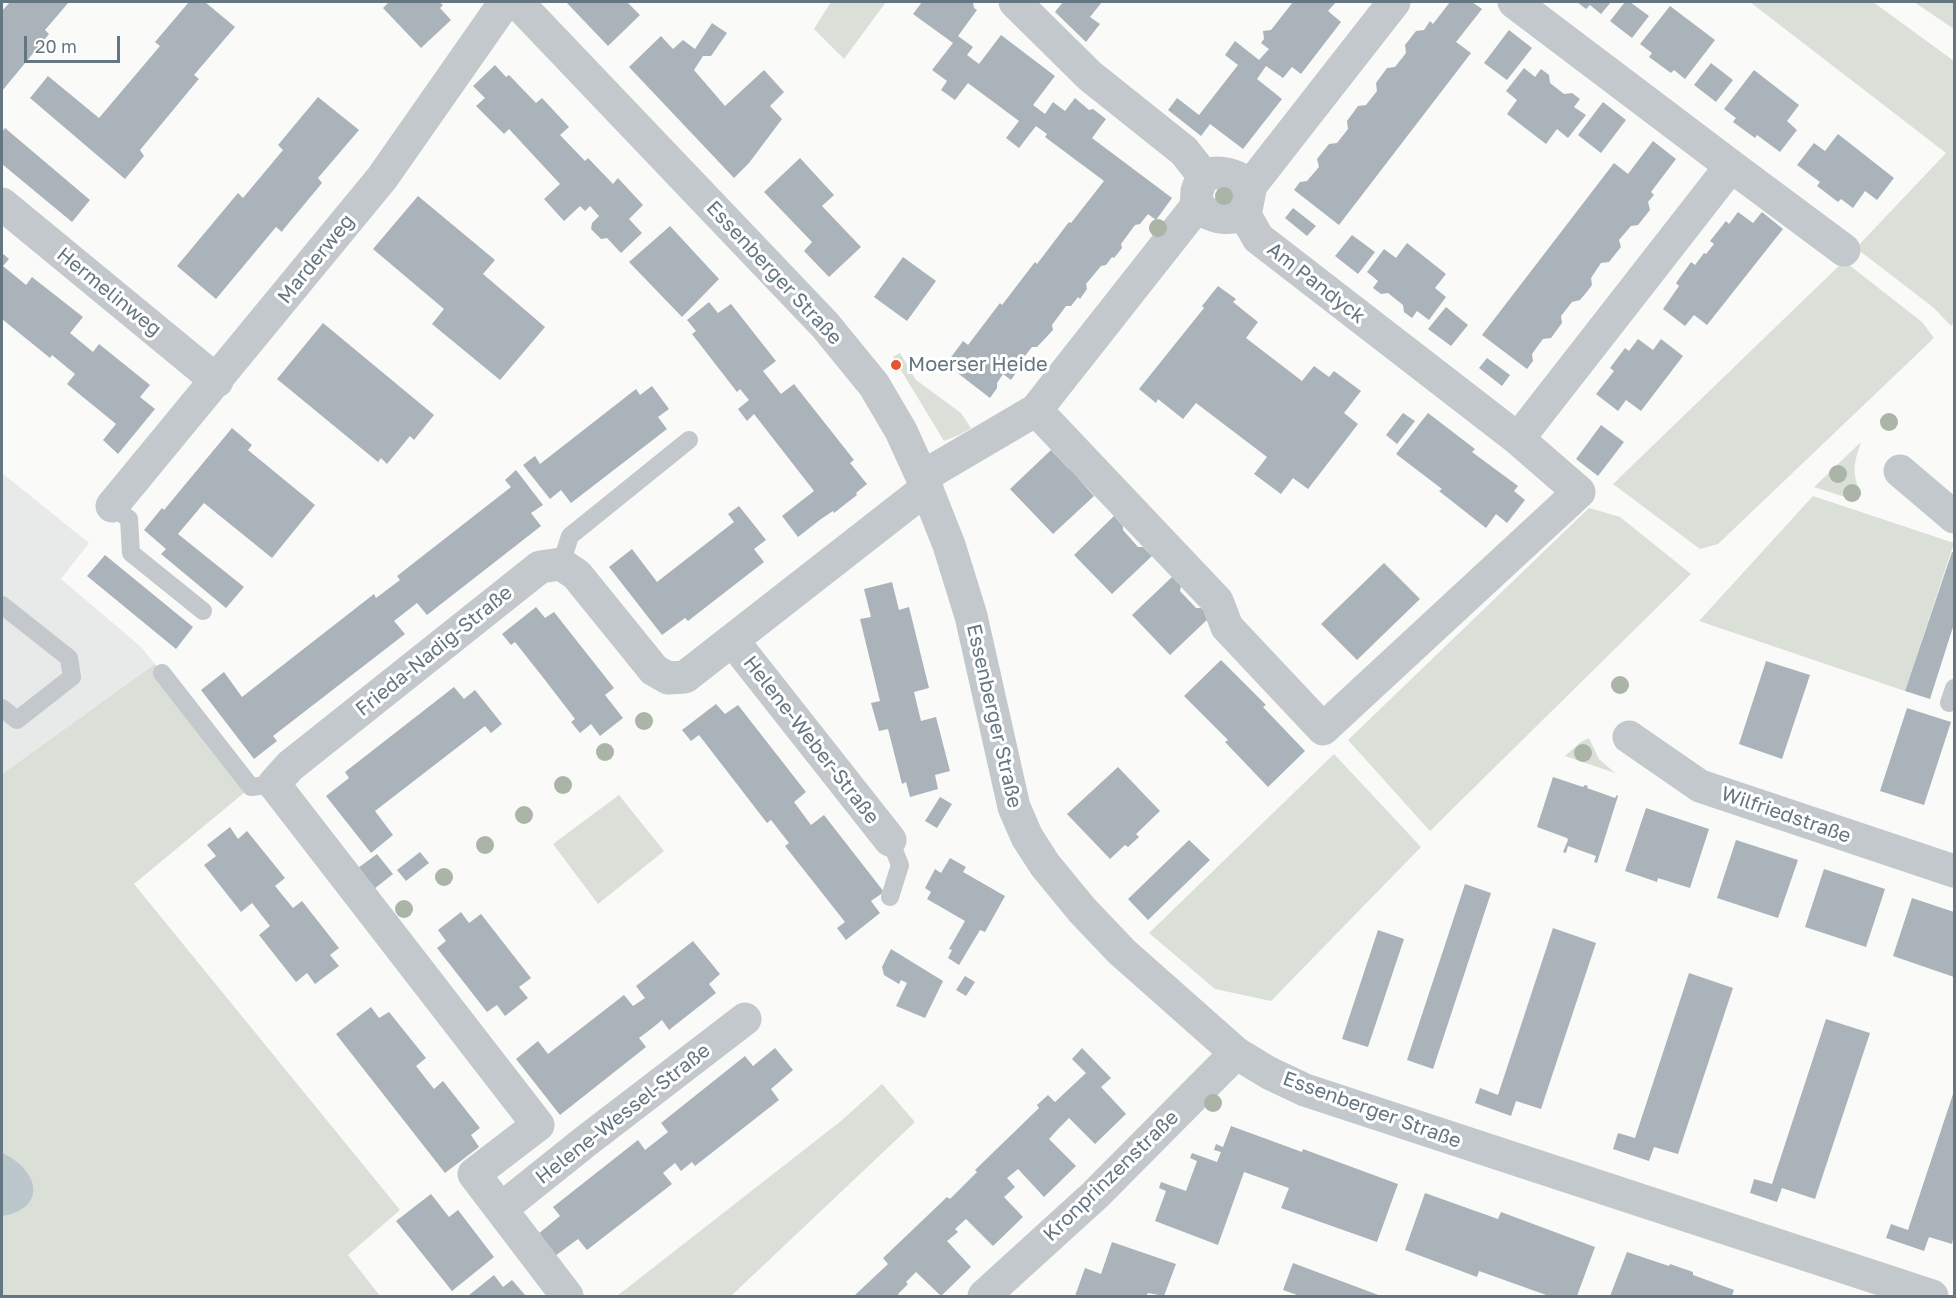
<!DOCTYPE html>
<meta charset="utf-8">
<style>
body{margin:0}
#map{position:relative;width:1956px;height:1298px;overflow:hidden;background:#fafaf8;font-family:"Golos Text",sans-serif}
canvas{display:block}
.frame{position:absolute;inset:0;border:3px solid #657683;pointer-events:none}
.scale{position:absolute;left:24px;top:36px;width:96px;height:27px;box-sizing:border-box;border:3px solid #657683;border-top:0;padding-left:8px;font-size:18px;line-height:21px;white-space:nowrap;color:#657683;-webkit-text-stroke:4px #fff;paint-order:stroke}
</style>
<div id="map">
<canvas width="1956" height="1298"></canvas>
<div class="frame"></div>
<div class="scale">20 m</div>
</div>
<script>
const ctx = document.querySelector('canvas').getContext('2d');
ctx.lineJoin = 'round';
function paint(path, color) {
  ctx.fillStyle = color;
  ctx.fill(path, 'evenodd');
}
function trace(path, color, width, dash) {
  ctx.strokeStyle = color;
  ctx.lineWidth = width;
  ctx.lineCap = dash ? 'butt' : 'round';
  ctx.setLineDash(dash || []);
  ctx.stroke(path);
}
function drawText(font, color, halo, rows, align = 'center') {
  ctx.font = font + ' "Golos Text",sans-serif';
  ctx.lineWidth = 6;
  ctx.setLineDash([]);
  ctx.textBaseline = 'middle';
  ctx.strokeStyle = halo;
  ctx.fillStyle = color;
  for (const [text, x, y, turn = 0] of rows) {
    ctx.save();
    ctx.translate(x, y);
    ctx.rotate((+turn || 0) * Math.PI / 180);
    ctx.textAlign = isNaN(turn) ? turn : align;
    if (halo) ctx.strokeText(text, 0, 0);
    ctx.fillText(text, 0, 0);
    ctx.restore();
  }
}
paint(new Path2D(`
 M2,473L89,543L61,579L140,646L155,664L2,774Z`), '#e8e9e9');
paint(new Path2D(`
 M831,2H886L844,59L814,29Z
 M1750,2H1873L1954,61V322L1951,326L1934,308L1856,248L1946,153Z
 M1914,2H1954V29Z
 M1844,261L1922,322L1934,338L1718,544L1700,549L1613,484Z
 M900,353L916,380L961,413L971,428L959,435L944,441L893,357Z
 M1861,442C1855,460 1851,472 1860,491L1848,498L1814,487Z
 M1813,496L1954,543L1905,691L1699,621Z
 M1589,508L1620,517L1691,574L1430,831L1348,740Z
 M155,664L251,787L134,884L400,1210L348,1255L380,1296H2V774Z
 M1589,738L1599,759L1615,773L1565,756L1581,742Z
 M1334,754L1421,847L1271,1001L1215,989L1149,933Z
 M619,795L664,851L598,904L553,844Z
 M882,1084L915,1122L731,1296H617L841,1121Z`), '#dadfd7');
paint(new Path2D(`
 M2,1153C38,1169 49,1208 2,1216Z`), '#bbc7cb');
paint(new Path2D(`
 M10,2H69L45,30L49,34L2,91V11Z
 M189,2H205L235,27L194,75L199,79L198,80L140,150L144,156L125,179L30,98L48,76L99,118L160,46L155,42Z
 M387,2H439L443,5L440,8L451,20L421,48L383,8L388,3Z
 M566,2H627L640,15L608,46Z
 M922,2H973L974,8L977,10L958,36L973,47L967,55L979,64L1001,35L1055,76L1033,105L1045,114L1053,102L1065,111L1075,98L1089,110L1093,109L1106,119L1092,138L1172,198L1156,220L1148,214L1140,224L1135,225L1121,244L1122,248L1114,258L1112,257L1106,265L1101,266L1086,284L1087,289L1080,299L1078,297L1071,306H1066L1052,325L1053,330L1037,347H1032L1017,366L1018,370L1011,380L1003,374L997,383V388L990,398L946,364L963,341L968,345L1000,303L1002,305L1035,262L1037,264L1069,222L1071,223L1104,181L1045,137L1047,134L1036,126L1019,148L1006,138L1019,121L968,83L955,100L941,90L947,81L932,70L953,43L913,14Z
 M1063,2H1102L1090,17L1100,24L1086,42L1055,12Z
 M1293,2H1336L1328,11L1341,22L1301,74L1292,67L1283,78L1266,66L1257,79L1282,99L1243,149L1210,124L1201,136L1168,110L1177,98L1199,115L1238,65L1225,55L1235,41L1259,60L1269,49L1261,43L1264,39L1263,31L1271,30Z
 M1450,2H1472L1482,9L1456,42L1471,53L1339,225L1294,190L1300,182L1307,181L1319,167L1317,159L1329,144L1337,143L1348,129L1347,121L1358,106L1366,105L1377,91L1376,83L1387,68L1395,67L1406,53L1405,45L1416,31L1424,30L1430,21L1433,24Z
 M1577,2H1611L1601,14L1590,5L1586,9Z
 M1625,2H1630L1649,16L1632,38L1610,21Z
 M1670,6L1715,40L1685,79L1674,70L1671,73L1649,57L1652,53L1640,44Z
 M712,23L727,33L711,56H703L694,70L725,106L764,70L784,92L770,106L782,119L749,163L734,178L629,67L661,36L673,49L683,40L695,49Z
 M1509,30L1532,48L1507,80L1484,63Z
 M1711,63L1733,80L1716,102L1694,85Z
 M495,65L506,77L509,75L536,103L542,98L569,127L560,135L585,161L588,158L613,184L618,178L643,205L629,219L642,233L621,253L607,238L601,239L591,229L592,223L599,216L590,206L585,211L580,206L564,221L544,199L560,184L509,129L504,134L476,106L485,98L473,86Z
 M1524,68L1535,77L1541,69L1549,75L1550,83L1564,94L1572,93L1580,99L1574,107L1586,115L1568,138L1557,129L1546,144L1507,114L1517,100L1506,91Z
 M1754,70L1799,105L1787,121L1797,130L1780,152L1757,135L1755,138L1733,122L1736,118L1724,109Z
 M318,97L359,130L318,178L322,183L283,230L282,232L276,227L216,299L177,266L238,193L243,198L283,150L278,145Z
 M1603,102L1626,120L1601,153L1578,135Z
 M5,128L90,200L72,222L2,164V132Z
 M1838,134L1894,178L1877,200L1865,191L1853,208L1841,199L1838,202L1817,186L1820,182L1797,165L1814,143L1825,151Z
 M1653,141L1676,159L1651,192L1654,195L1648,202L1650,210L1638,225L1631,226L1619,240L1621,247L1609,262L1601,263L1591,278L1592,285L1586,293L1580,300L1572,302L1561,316L1562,323L1551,338L1543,339L1537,347L1532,354L1533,361L1527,369L1482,335L1614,163L1628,174Z
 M800,158L834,195L822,206L861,247L829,277L804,251L812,242L764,192Z
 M418,196L495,260L483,274L545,327L500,380L432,324L444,309L373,249Z
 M1293,208L1316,226L1307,236L1285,218Z
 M1738,212L1753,223L1762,212L1783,229L1707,325L1694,315L1685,326L1663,309L1679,286L1676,283L1691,262L1695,265L1704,253L1706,254L1714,244L1710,241L1726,221L1729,224Z
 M670,226L719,279L682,317L629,262Z
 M1352,235L1375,252L1358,274L1335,256Z
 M1407,243L1446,274L1435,288L1446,297L1429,320L1417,311L1412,318L1404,312L1403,305L1388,293L1381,294L1373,288L1378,281L1367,272L1384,249L1396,258Z
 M2,253L9,259L3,266L26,285L32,277L83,317L70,333L93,352L99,344L150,385L140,397L155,409L118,454L103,440L116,424L67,384L75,374L52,355L50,358L2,319Z
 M903,257L936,281L907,321L874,297Z
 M1218,286L1236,299L1233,302L1258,322L1246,338L1302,381L1314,366L1329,377L1334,371L1361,391L1344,413L1358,424L1308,489L1293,478L1281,494L1254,474L1267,457L1196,403L1183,419L1158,399L1156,403L1139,389L1204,308L1202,306Z
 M709,302L718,313L731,304L776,361L763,371L781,394L794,384L854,460L850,463L867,484L856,493L857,495L834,513L833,511L821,519L798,537L782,516L814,491L754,414L747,421L738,409L749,400L740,389L737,392L692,334L696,331L687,320Z
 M1446,307L1468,325L1451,346L1428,329Z
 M323,323L434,415L414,440L410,436L387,464L381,458L378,462L277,379Z
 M1638,339L1653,350L1661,339L1683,356L1641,411L1626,400L1618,411L1596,394L1614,371L1610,368L1625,348L1629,351Z
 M1487,358L1510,375L1502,386L1479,368Z
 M652,386L669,409L658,417L667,429L571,503L561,490L550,499L523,465L535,456L540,464L636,389L640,395Z
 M1403,413L1415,421L1397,444L1386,435Z
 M1428,413L1475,449L1472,452L1518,486L1514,491L1525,500L1507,523L1496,514L1486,528L1439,491L1442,489L1396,454Z
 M1601,425L1624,442L1598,476L1576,459Z
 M232,428L252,445L248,450L315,505L272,558L204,503L178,534L244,587L226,608L161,554L166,549L144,530L162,508L164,510Z
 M1051,450L1068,468L1080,476L1078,478L1094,496L1053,534L1010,489Z
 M516,470L543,505L531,513L541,526L427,615L417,603L394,621L405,634L273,736L277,741L254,759L201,690L224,672L242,697L374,594L376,598L400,580L397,576L511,487L505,480Z
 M739,506L766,540L754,549L764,562L688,621L685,618L662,635L609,567L632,549L657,582L734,522L728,514Z
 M1114,516L1123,526V530L1138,547H1143L1152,556L1112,594L1074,555Z
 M1952,552L1954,553V624L1930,699L1905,691Z
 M105,555L193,627L176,649L87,576Z
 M1384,563L1420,599L1357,660L1321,624Z
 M1172,577L1181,586L1180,591L1196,608H1201L1210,617L1170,655L1132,615Z
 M892,582L899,610L909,607L929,688L914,692L921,721L936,717L950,771L935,775L938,789L910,797L906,782L902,784L888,729L879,731L871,703L880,701L860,619L871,617L864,589Z
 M536,607L545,618L554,612L614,688L605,695L623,718L600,736L591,724L580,733L571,722L575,719L545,680L515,642L511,645L502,634Z
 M1221,660L1266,705L1263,707L1305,751L1268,787L1225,742L1228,740L1184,696Z
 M1766,661L1810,675L1782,759L1739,744Z
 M454,687L464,699L475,690L502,724L491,733L485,726L375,811L393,835L371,853L326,796L349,778L345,772Z
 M716,704L725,714L738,705L806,792L794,802L811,825L824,815L884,892L871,901L880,913L846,940L837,928L845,922L785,846L789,843L771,820L767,823L699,735L691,741L682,730Z
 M1907,708L1951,722L1924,805L1880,791Z
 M1118,767L1160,811L1136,834L1139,837L1128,847L1125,845L1110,859L1067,814Z
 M1553,777L1583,787L1585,785L1588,786L1587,788L1615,798L1617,795L1618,796L1597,863L1594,862L1596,856L1568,846L1566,853L1563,852L1568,840L1567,838L1537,827Z
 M940,797L952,804L937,828L925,821Z
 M1646,808L1709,829L1690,888L1658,878L1657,882L1625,871Z
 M230,827L238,839L247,831L285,878L275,886L293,908L302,901L339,948L330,955L339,966L315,984L307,973L296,982L259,935L270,926L252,903L241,912L204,865L216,856L207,845Z
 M1189,840L1210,860L1148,920L1128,899Z
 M1736,840L1798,860L1778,918L1717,898Z
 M420,852L429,863L406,881L397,870Z
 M377,854L393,874L374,889L358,868Z
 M950,858L966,867L963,872L1005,896L985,932L980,930L959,965L948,958L952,950L949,949L965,921L927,899L931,892L925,888L935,869L941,873Z
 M1824,869L1885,889L1866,947L1805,927Z
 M1465,884L1491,893L1433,1069L1407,1060Z
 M1912,898L1954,912V977L1893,956Z
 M461,912L469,923L481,914L531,978L519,987L528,998L505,1016L497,1005L487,1012L437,948L446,941L438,930Z
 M1553,928L1596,943L1541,1109L1516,1101L1511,1116L1475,1103L1480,1088L1498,1095Z
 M1378,930L1404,939L1368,1047L1342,1039Z
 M693,941L720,974L709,984L716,993L669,1030L662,1020L651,1029L639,1038L646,1047L560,1115L516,1059L538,1041L548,1054L624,995L633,1006L645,998L636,986Z
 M891,949L943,981L925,1018L896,1006L907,983L901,980L899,984L884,975L882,967Z
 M1689,973L1733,988L1678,1154L1654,1147L1649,1161L1613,1149L1618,1133L1635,1138Z
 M965,976L975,982L966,996L956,990Z
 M371,1007L379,1018L389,1012L426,1058L416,1066L434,1089L443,1081L480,1128L471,1135L479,1147L445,1173L336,1034Z
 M1826,1019L1870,1033L1815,1199L1782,1188L1777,1202L1750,1193L1754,1179L1772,1184Z
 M775,1048L793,1070L771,1089L779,1100L695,1166L692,1162L681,1171L675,1163L663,1173L672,1184L587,1250L578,1239L555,1256L538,1234L560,1216L553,1207L638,1140L645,1150L668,1132L661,1123L745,1056L753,1066Z
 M1082,1048L1111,1078L1101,1087L1126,1114L1095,1144L1069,1118L1059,1128L1049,1139L1076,1166L1044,1197L1018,1169L1007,1178L1015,1187L1004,1197L1023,1217L993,1246L966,1219L955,1229L958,1232L947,1241L971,1267L941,1296L916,1272L906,1282L908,1284L898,1294L900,1296H854L888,1264L883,1258L947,1197L950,1199L977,1172L975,1170L1039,1108L1037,1105L1048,1095L1055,1102L1086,1073L1072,1059Z
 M1954,1091V1235L1952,1244L1929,1237L1924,1251L1886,1238L1891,1224L1908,1230Z
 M1231,1126L1302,1152L1303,1149L1398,1184L1377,1242L1281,1208L1289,1188L1244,1172L1218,1245L1155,1221L1166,1191L1159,1188L1161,1182L1186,1191L1197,1161L1190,1158L1192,1153L1217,1162L1221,1152L1214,1150L1216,1144L1223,1147Z
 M1425,1193L1498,1219L1501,1212L1595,1247L1577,1296H1549L1479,1271L1477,1277L1405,1250Z
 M431,1194L449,1217L458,1210L494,1257L452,1291L396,1221Z
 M1112,1242L1176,1264L1164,1296L1148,1293L1146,1296H1075L1085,1268L1101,1274Z
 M1627,1252L1669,1266L1670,1264L1693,1272V1275L1734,1290L1732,1296H1610Z
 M1293,1263L1381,1296H1300L1283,1290Z
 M494,1275L503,1287L512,1280L526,1296H468Z`), '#aab3b9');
trace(new Path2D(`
 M112,506L129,519L131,553L203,611
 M561,564L570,536L689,440
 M2,605L69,658L72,677L17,720L2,708
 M162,673L251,787L274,784
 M1949,703L1954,688
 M890,840L900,865L890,897`), '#c3c8cc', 18);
trace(new Path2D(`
 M1015,2L1090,76L1184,151L1203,175
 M1514,2L1731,166L1518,439
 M1731,166L1844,250
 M2,204L217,381
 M1245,215C1223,220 1216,218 1196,207L1197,191L1203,175C1221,170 1235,175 1251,185
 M1036,410L1217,601L1227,627L1323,729L1579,492L1518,439L1258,238L1245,215L1251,185L1394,2
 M1900,471L1954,517
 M922,477L1036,410L1196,207
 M112,506L382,178L505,2
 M733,641L890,840
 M1629,737L1700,786L1954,871
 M501,1209L586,1141L745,1019
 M567,1296L474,1174L538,1125L274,784L290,766L540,567L561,564L577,575L654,670L668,678L685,677L927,488
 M984,1296L1095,1195L1236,1053`), '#c3c8cc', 33);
trace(new Path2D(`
 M517,2L825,325L874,385L901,431L922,477L949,545L971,616L1014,807L1027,837L1045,865L1082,910L1122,952L1236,1053L1269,1073L1305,1090L1932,1296`), '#c3c8cc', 33);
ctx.fillStyle = '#aab4a7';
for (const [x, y] of [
 [1224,196],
 [1158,228],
 [1889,422],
 [1838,474],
 [1852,493],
 [1620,685],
 [644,721],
 [605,752],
 [1583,753],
 [563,785],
 [524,815],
 [485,845],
 [444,877],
 [404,909],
 [1213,1103]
]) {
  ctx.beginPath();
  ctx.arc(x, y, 9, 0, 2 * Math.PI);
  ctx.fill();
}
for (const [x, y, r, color] of [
 [896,365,6,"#e4572e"]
]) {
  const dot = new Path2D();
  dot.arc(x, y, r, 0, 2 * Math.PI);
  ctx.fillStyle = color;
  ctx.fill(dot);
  trace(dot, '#fff', 2);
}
drawText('20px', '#657683', '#fff', [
 ["Marderweg",316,259,-51],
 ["Essenberger Straße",774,273,47],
 ["Am Pandyck",1316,283,38],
 ["Hermelinweg",109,292,39],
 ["Frieda-Nadig-Straße",434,651,-39],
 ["Essenberger Straße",994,716,77],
 ["Helene-Weber-Straße",811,740,52],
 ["Wilfriedstraße",1786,815,19],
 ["Essenberger Straße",1372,1110,20],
 ["Helene-Wessel-Straße",623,1114,-38],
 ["Kronprinzenstraße",1111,1176,-44]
]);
drawText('20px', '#657683', '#fff', [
 ["Moerser Heide",908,365]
], 'left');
</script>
